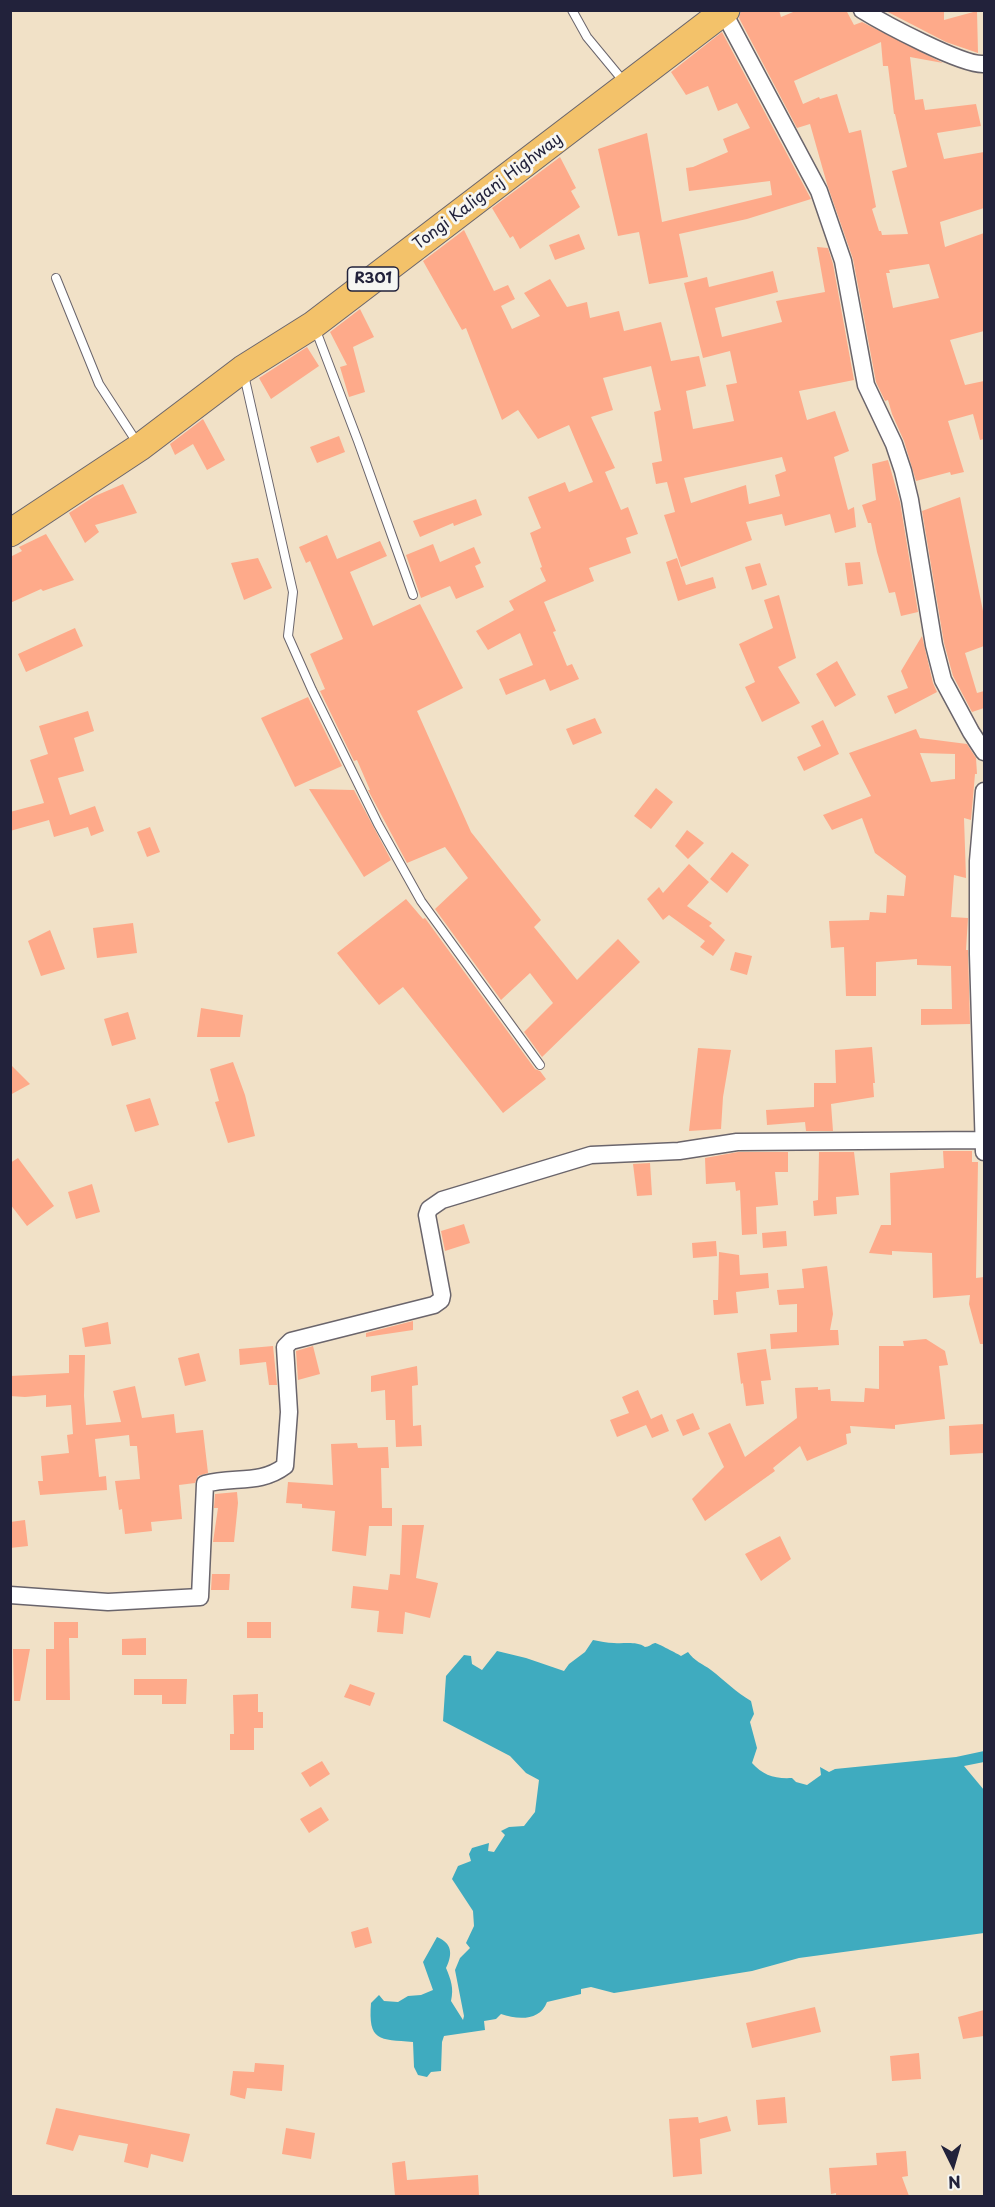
<!DOCTYPE html>
<style>
body{margin:0}
#map{position:relative;width:995px;height:2207px;overflow:hidden;background:#f1e1c7;font-family:"Playpen Sans",sans-serif}
canvas{display:block}
.frame{position:absolute;inset:0;border:12px solid #22223b;pointer-events:none}
.north{position:absolute;left:923px;top:2135px;width:60px;height:60px;-webkit-text-stroke:4px #f6f6f2;paint-order:stroke;rotate:175deg;font-size:16px;font-weight:700;line-height:24px;text-align:center;color:#22223b}
.north::after{content:'';display:block;margin:auto;width:21px;height:27px;background:#22223b;clip-path:polygon(50% 0,100% 100%,50% 72%,0 100%)}
</style>
<div id="map">
<canvas width="995" height="2207"></canvas>
<div class="frame"></div>
<div class="north">N</div>
</div>
<script>
const ctx = document.querySelector('canvas').getContext('2d');
ctx.lineJoin = 'round';
function paint(path, color) {
  ctx.fillStyle = color;
  ctx.fill(path, 'evenodd');
}
function trace(path, color, width, dash) {
  ctx.strokeStyle = color;
  ctx.lineWidth = width;
  ctx.lineCap = dash ? 'butt' : 'round';
  ctx.setLineDash(dash || []);
  ctx.stroke(path);
}
function drawText(font, color, halo, rows, align = 'center') {
  ctx.font = font + ' "Playpen Sans",sans-serif';
  ctx.lineWidth = 6;
  ctx.setLineDash([]);
  ctx.textBaseline = 'middle';
  ctx.strokeStyle = halo;
  ctx.fillStyle = color;
  for (const [text, x, y, turn = 0] of rows) {
    ctx.save();
    ctx.translate(x, y);
    ctx.rotate((+turn || 0) * Math.PI / 180);
    ctx.textAlign = isNaN(turn) ? turn : align;
    if (halo) ctx.strokeText(text, 0, 0);
    ctx.fillText(text, 0, 0);
    ctx.restore();
  }
}
paint(new Path2D(`
 M593,1640C600,1641 607,1643 614,1643C625,1644 636,1641 645,1647C649,1647 651,1644 655,1643C657,1643 678,1654 681,1656L688,1652C694,1661 703,1664 711,1670C725,1681 736,1692 751,1701L754,1714L750,1722L757,1748L752,1763C763,1775 774,1779 792,1778L796,1782L807,1785L821,1775L820,1767L829,1772L835,1769L956,1757L984,1751V1762L964,1766L984,1790V1933L799,1958L752,1971L614,1993L591,1987L581,1989V1994L547,2002C540,2021 518,2020 501,2014L496,2019L484,2021L485,2030L444,2036L442,2042L441,2071L431,2072L427,2077L418,2075L414,2067L413,2042C379,2039 368,2042 371,2003L379,1995L384,2001L398,2002L408,1996L421,1995L433,1990L423,1962L437,1937C452,1943 453,1954 446,1968C451,1980 454,1988 451,2001L463,2020L464,2016L455,1970L460,1958L470,1948L466,1943L474,1926L473,1911L452,1879L458,1866L471,1861L469,1854L472,1848L489,1843L488,1851L494,1852L505,1835L501,1831L509,1827L524,1826L535,1812L539,1780L526,1773L510,1756L443,1721L446,1676L464,1655L471,1656L472,1664L482,1670L497,1651L526,1658L564,1671L569,1664L585,1652Z`), '#3fabbf');
paint(new Path2D(`
 M741,10H779L781,17L798,10H846L854,25L862,22L943,63L910,57L915,100L923,99L925,110L976,104L981,126L937,133L944,159L984,152V208L940,222L945,247L984,233V331L950,340L965,385L984,381V439L980,440L973,414L948,421L964,472L951,475L950,472L916,481L904,441L892,414L888,400L885,401L876,382L853,259L827,184L810,124L797,128L739,18ZM881,42L883,66H888L894,114H895L907,167L892,171L908,234L882,235L881,231H879L872,209L876,207L861,130L849,133L837,94L820,99L819,97L803,104L794,81ZM929,264L939,298L893,308L886,273H890L889,270Z
 M884,10H944V20L977,11L978,53L946,42Z
 M722,32L811,199L747,219L679,234L688,277L649,284L639,232L618,236L598,149L647,133L662,222L772,195L770,181L689,191L686,168L693,167L728,152L723,139L750,128L737,103L718,111L708,86L686,95L671,72Z
 M560,157L576,188L571,191L580,207L520,249L513,236L510,238L492,208Z
 M464,230L494,291L508,285L515,299L501,306L512,329L540,316L524,293L550,279L567,307L587,302L590,318L619,311L624,331L661,322L671,361L699,356L706,386L686,391L693,429L734,421L726,385L737,383L730,351L703,358L684,283L707,277L709,287L773,271L778,292L715,308L722,337L782,322L776,301L825,292L817,247L828,248L833,264L854,380L799,391L807,420L835,411L849,451L834,457L848,510L854,507L856,527L835,533L830,514L785,526L782,514L746,522L752,540L681,567L664,515L675,512L667,482L656,484L652,463L662,461L654,412L661,410L651,366L603,378L613,410L591,417L615,468L605,472L621,510L628,507L638,534L626,538L631,553L589,568L594,581L544,602L556,631L553,632L567,666L572,664L579,679L550,691L545,679L506,695L499,679L533,665L520,633L488,650L476,631L514,610L509,601L546,581L540,568L542,567L530,533L541,528L528,497L565,482L569,492L593,482L569,425L538,439L518,410L502,420L466,328L462,330L423,261ZM782,457L786,471L775,475L780,496L749,504L746,485L691,503L684,478Z
 M579,234L585,249L555,260L549,245Z
 M360,309L374,337L353,347L365,392L349,397L340,367L347,365L330,332Z
 M307,347L319,366L271,399L259,378Z
 M203,419L225,460L207,470L193,444L175,455L170,444Z
 M339,436L345,452L317,463L310,447Z
 M888,460L900,502L918,612L901,616L895,592L889,593L877,552L871,523H868L862,505L876,500L872,464Z
 M123,484L137,513L95,525L99,532L85,543L69,513L95,496Z
 M960,497L983,611L984,610V646L965,653L977,693L984,691V708L972,712L953,676L944,643L922,511Z
 M476,499L482,515L454,526L453,523L420,537L413,521Z
 M46,534L74,580L43,591L41,589L10,603V557L22,551L19,547Z
 M327,535L337,559L380,541L387,556L350,572L373,626L420,604L463,688L417,711L471,832L541,920L534,927L577,980L618,939L640,962L542,1057L524,1032L553,1003L530,973L501,1000L435,909L468,878L445,847L407,863L368,790H370L357,760L354,761L320,691L325,689L310,654L343,639L310,561L306,563L299,547Z
 M433,544L440,562L474,547L481,563L475,566L484,587L456,599L450,586L421,598L406,555Z
 M258,558L272,588L244,600L231,563Z
 M677,558L686,585L713,577L716,588L678,601L666,562Z
 M860,562L863,584L848,586L845,563Z
 M760,563L767,585L752,590L745,567Z
 M779,595L796,658L778,667L800,703L762,722L745,687L755,682L739,644L773,628L764,600Z
 M75,628L83,646L26,672L18,654Z
 M922,636L933,683L937,692L895,714L887,696L908,688L901,671Z
 M837,661L856,695L835,707L816,674Z
 M308,697L342,766L295,787L261,718Z
 M88,711L94,731L74,738L84,771L58,778L70,815L95,806L104,831L91,836L88,827L54,837L49,820L10,831V812L44,803L30,760L48,754L39,726Z
 M595,718L602,733L573,745L566,729Z
 M823,720L839,754L804,771L797,757L821,746L811,726Z
 M916,729L920,738L967,744L976,758L977,774H975L971,820L964,818L966,878L954,875L951,917L968,918L966,950H968L970,1024L921,1025V1009H952L951,966L917,965V959L876,962V996H846L844,947L831,948L829,921L869,920L870,912L886,913L887,895L904,896L906,876L875,853L862,818L832,830L823,815L871,796L849,753ZM920,753L955,754V779L931,782Z
 M656,788L673,802L651,829L634,816Z
 M309,789L354,790L391,860L364,877Z
 M150,827L160,852L147,857L137,832Z
 M687,830L704,843L688,859L675,846Z
 M732,852L749,865L727,893L710,879Z
 M689,864L709,882L687,906L712,923L709,926L725,940L713,956L700,947L705,941L669,915L663,920L647,899L659,887L663,893Z
 M406,899L423,919L425,918L535,1069L540,1071L546,1079L503,1113L403,987L379,1005L337,953Z
 M133,923L137,953L97,958L93,928Z
 M50,930L65,969L41,976L28,941Z
 M735,952L752,956L747,975L730,970Z
 M201,1008L243,1015L240,1037H197Z
 M128,1012L136,1039L112,1046L104,1019Z
 M872,1047L875,1083H873L874,1097L831,1104L833,1131H806L805,1122L767,1125L766,1110L814,1107V1083H836L835,1050Z
 M698,1048L731,1050L723,1097L721,1129L689,1131Z
 M233,1062L245,1095L255,1136L228,1143L215,1102L219,1101L210,1069Z
 M10,1064L30,1084L10,1095Z
 M150,1098L159,1125L135,1132L126,1105Z
 M943,1151H972V1162H978L976,1278L984,1277V1344H980L969,1304L970,1295L933,1298L932,1253L892,1251V1255L869,1253L881,1225H891L890,1173L944,1168Z
 M738,1152H788V1172H775L778,1205L756,1207L757,1234L742,1235L740,1190L736,1191L735,1182L706,1184L705,1158Z
 M819,1152H854L859,1195L836,1197L837,1214L814,1216L813,1201L818,1200Z
 M18,1158L54,1206L27,1226L10,1204V1163Z
 M650,1163L652,1195L637,1196L633,1164Z
 M92,1184L100,1212L76,1219L68,1192Z
 M464,1224L470,1243L445,1251L441,1231Z
 M786,1231L787,1246L763,1248L762,1233Z
 M716,1241L717,1256L693,1258L692,1243Z
 M719,1252L739,1255L740,1275L768,1273L769,1288L736,1292L738,1313L714,1315L713,1300H718Z
 M827,1266L833,1314L830,1330H838L839,1345L771,1349L770,1334L797,1332V1304L779,1305L777,1290L804,1288L802,1269Z
 M413,1321V1330L366,1337V1333Z
 M108,1322L111,1344L85,1347L82,1328Z
 M926,1339L945,1351L948,1365L939,1366L945,1419L895,1425V1429L850,1426L851,1433L846,1434L847,1444L807,1461L800,1446L773,1468L775,1471L705,1521L692,1499L724,1467L708,1433L730,1423L745,1457L797,1418L795,1388L818,1387V1390L830,1389L831,1401L864,1402L865,1388L879,1389V1346H904L903,1341Z
 M273,1346L277,1385H269L266,1362L240,1365L239,1349Z
 M313,1346L320,1374L298,1380L296,1351Z
 M766,1349L771,1380L761,1381L764,1404L746,1406L743,1383L741,1384L737,1353Z
 M199,1353L206,1381L185,1386L178,1358Z
 M69,1355H85L84,1396L86,1425L121,1422L113,1391L135,1386L142,1418L174,1414L176,1433L203,1430L208,1473L198,1476L195,1483L179,1485L182,1519L151,1522L152,1531L125,1534L122,1509L119,1510L115,1481L140,1479L137,1446H130L129,1435L95,1439L99,1477L106,1476L107,1490L40,1495L38,1481H43L41,1456L69,1453L67,1435L73,1434L71,1405L46,1407V1395L25,1397L10,1396V1376L69,1373Z
 M417,1366L418,1385L412,1386L413,1426L421,1425L422,1446L396,1447L395,1420H386L385,1390L371,1392V1376Z
 M638,1390L651,1419L662,1414L669,1431L652,1438L646,1425L617,1437L610,1420L629,1413L622,1397Z
 M693,1413L700,1429L683,1436L676,1420Z
 M984,1424V1453L950,1455L949,1426Z
 M357,1443L358,1448L388,1447L389,1468H381L382,1508H392V1526H369L366,1556L332,1551L335,1511L302,1508V1504L286,1503L288,1482L333,1485L331,1444Z
 M237,1492L238,1503L234,1542H213L218,1508H214L215,1494Z
 M25,1520L28,1546L10,1548V1522Z
 M402,1525H424L416,1578L438,1583L430,1618L405,1612L403,1634L377,1632L379,1611L351,1608L353,1586L388,1590L390,1574L400,1575Z
 M780,1536L791,1559L761,1581L745,1554Z
 M212,1574H230L229,1590H211Z
 M54,1622H78V1638H69L70,1700H46V1649H54Z
 M247,1622H271V1638H247Z
 M146,1638V1655H122V1639Z
 M13,1649H30L20,1701H14Z
 M134,1679H187L186,1704H162V1695H134Z
 M350,1684L375,1693L370,1706L344,1697Z
 M258,1694V1712H263V1728H254V1750H230V1734H234L233,1695Z
 M322,1761L330,1774L310,1787L301,1773Z
 M321,1807L329,1820L309,1833L300,1819Z
 M368,1927L372,1943L355,1948L351,1932Z
 M815,2007L821,2032L752,2048L746,2023Z
 M984,2010V2036L963,2039L958,2017Z
 M919,2053L921,2079L892,2081L890,2056Z
 M255,2063L284,2065L282,2091L247,2088L245,2099L230,2095L233,2071L254,2072Z
 M785,2097L787,2123L758,2125L756,2100Z
 M56,2108L190,2134L183,2162L151,2154L148,2168L124,2162L128,2144L79,2135L73,2151L46,2144Z
 M727,2116L731,2131L700,2139L702,2174L673,2177L669,2119L698,2117L699,2123Z
 M286,2128L315,2133L311,2159L282,2154Z
 M906,2151L908,2176L902,2177L909,2196H836V2193L831,2194L829,2168L877,2165L876,2153Z
 M405,2161L407,2180L478,2175L479,2196H395L392,2163Z`), '#feaa8a');
const lane = new Path2D(`
 M572,10L587,37L625,83
 M56,278L99,384L138,444
 M315,328L358,441L413,595
 M244,375L293,592L288,636L312,690L378,824L421,901L540,1065`);
const street = new Path2D(`
 M862,10C883,23 963,66 984,64
 M724,13L819,191L843,261L866,385L894,444L903,471L910,500L934,645L943,680L971,732L984,752
 M984,791L978,861V954L984,1152
 M10,1595L108,1602L200,1597L205,1484C234,1476 260,1485 285,1466L289,1412L285,1347L291,1341L434,1305L441,1300L442,1295L427,1215L429,1209L442,1200L591,1155L679,1151L737,1142L983,1140`);
const primary = new Path2D(`
 M10,533L140,447L243,369L313,325L726,10`);
trace(lane, '#6a656c', 10);
trace(street, '#6a656c', 19);
trace(primary, '#6a656c', 29);
trace(lane, '#fff', 8);
trace(street, '#fff', 16);
trace(primary, '#f3c26a', 27);
for (const [x, y, w] of [
 [373,279,51]
]) {
  const box = new Path2D();
  box.roundRect(x - w / 2, y - 12, w, 24, 4.5);
  ctx.fillStyle = '#f6f6f2';
  ctx.fill(box);
  trace(box, '#22223b', 1.5);
}
drawText('bold 15px', '#22223b', null, [
 ["R301",373,279]
]);
drawText('16px', '#22223b', '#f6f6f2', [
 ["Tongi Kaliganj Highway",488,192,-37]
]);
</script>
